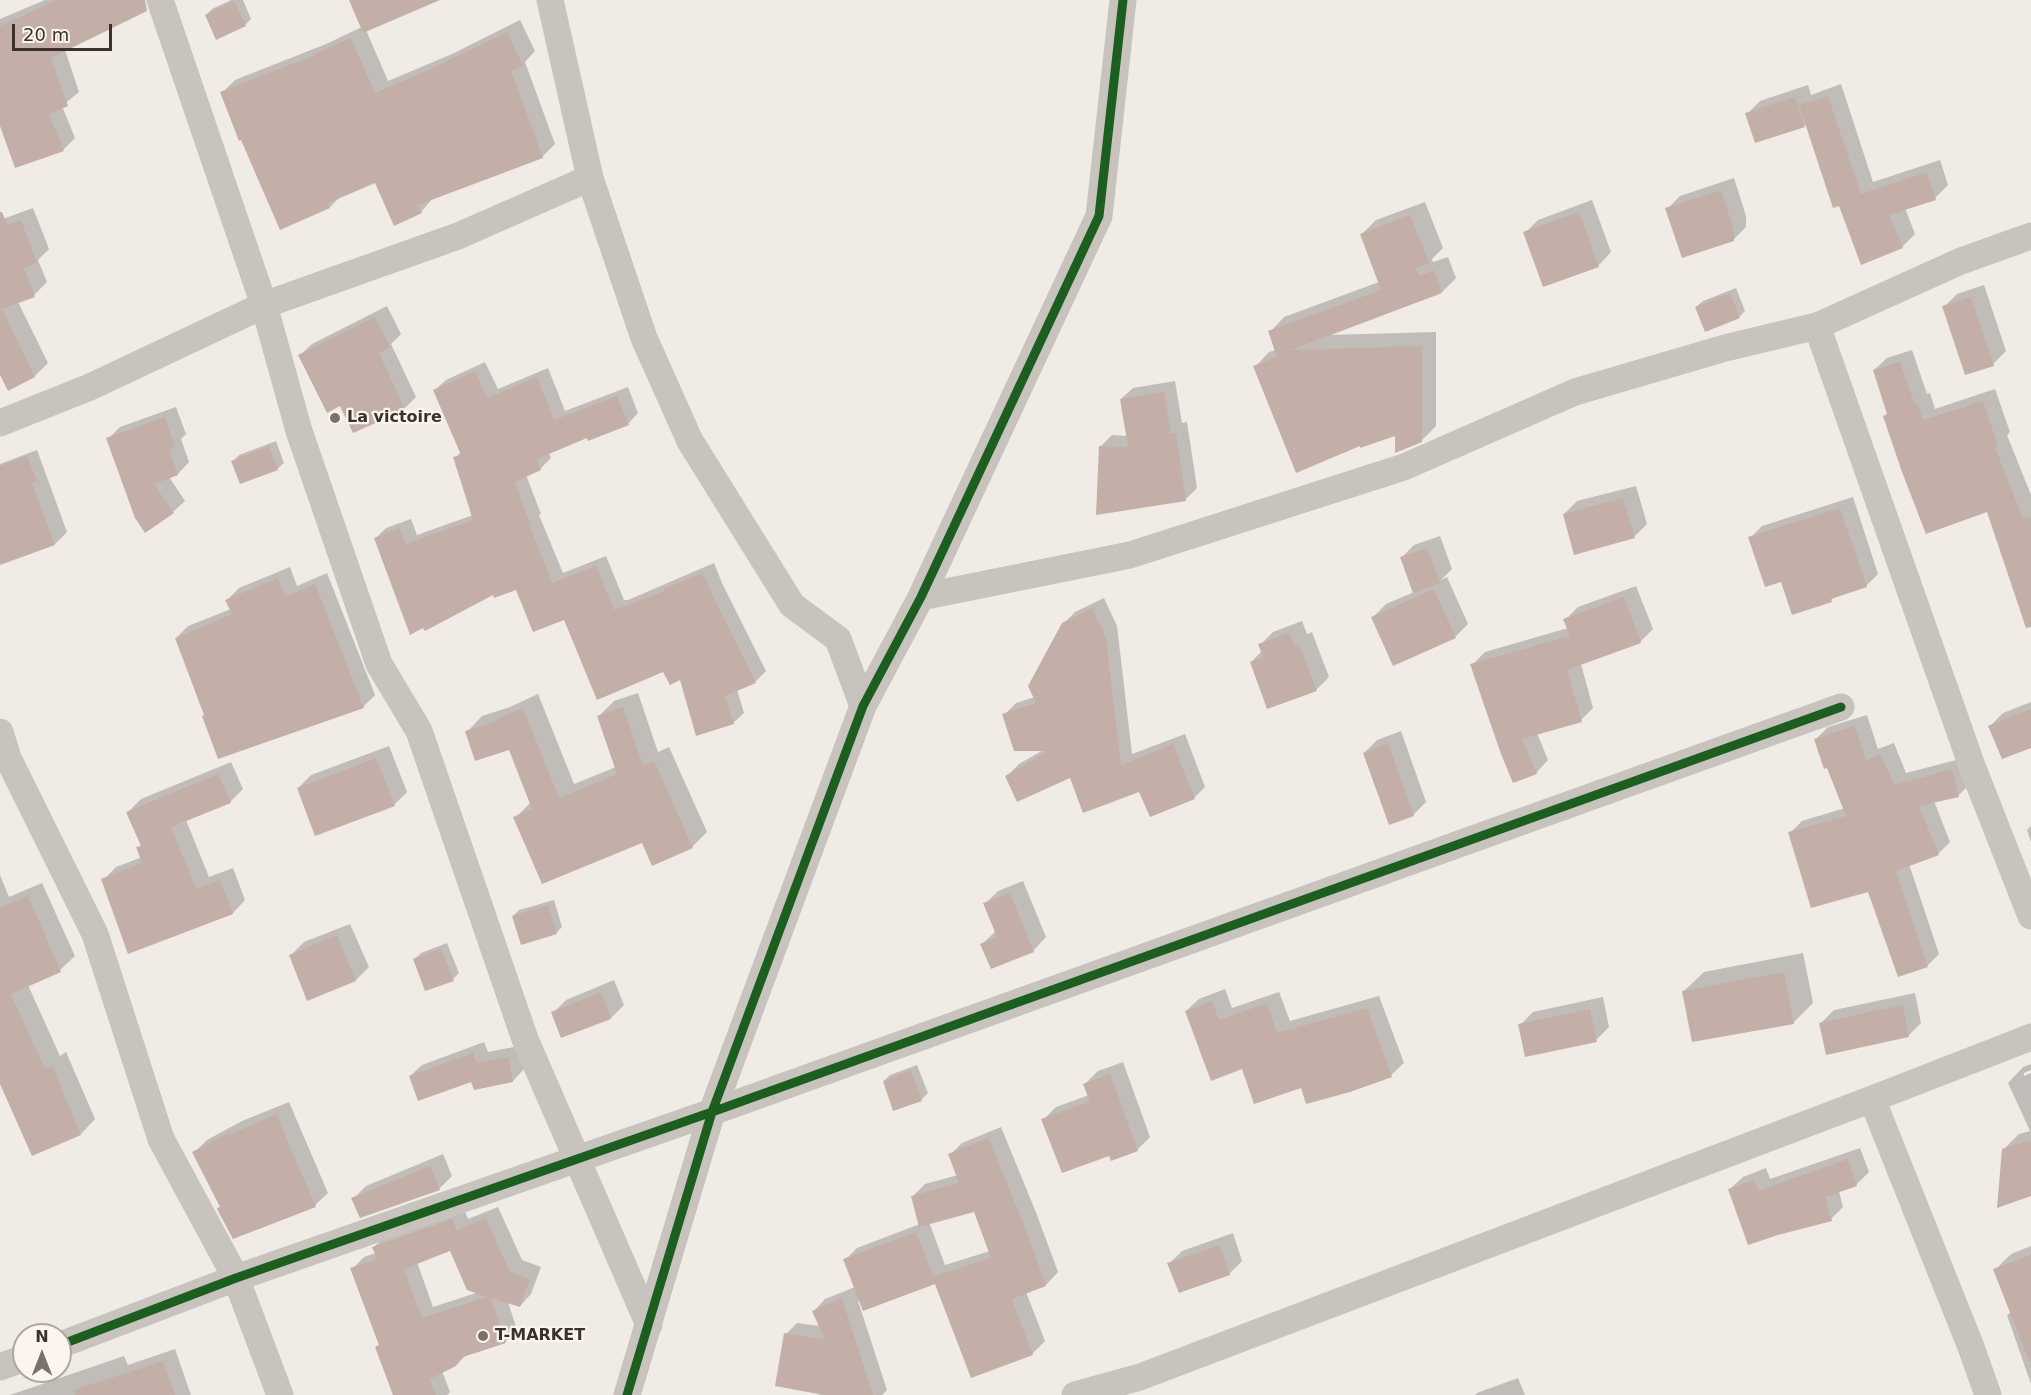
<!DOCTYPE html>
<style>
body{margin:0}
#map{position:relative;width:2031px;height:1395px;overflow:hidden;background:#f0ebe5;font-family:"DejaVu Sans",sans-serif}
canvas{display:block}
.north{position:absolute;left:12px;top:1323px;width:60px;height:60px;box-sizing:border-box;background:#fbf5ee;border:2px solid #aea6a0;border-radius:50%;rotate:0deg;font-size:16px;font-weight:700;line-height:24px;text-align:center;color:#3b302b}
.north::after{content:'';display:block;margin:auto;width:21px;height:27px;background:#7a716c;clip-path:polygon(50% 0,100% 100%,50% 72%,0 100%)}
.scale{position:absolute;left:12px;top:24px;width:100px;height:27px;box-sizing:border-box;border:3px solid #3b302b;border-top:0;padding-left:8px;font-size:18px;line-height:21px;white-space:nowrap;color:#3b302b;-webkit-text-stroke:4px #fbf5ee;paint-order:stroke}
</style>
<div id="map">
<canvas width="2031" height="1395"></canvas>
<div class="north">N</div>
<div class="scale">20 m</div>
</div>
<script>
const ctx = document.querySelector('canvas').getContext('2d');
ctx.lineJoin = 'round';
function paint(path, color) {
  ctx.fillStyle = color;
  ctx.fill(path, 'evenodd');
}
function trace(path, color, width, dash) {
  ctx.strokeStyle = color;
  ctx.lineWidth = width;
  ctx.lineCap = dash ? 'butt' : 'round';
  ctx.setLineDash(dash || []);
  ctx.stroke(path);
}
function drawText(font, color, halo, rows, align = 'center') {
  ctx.font = font + ' "DejaVu Sans",sans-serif';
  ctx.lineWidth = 4.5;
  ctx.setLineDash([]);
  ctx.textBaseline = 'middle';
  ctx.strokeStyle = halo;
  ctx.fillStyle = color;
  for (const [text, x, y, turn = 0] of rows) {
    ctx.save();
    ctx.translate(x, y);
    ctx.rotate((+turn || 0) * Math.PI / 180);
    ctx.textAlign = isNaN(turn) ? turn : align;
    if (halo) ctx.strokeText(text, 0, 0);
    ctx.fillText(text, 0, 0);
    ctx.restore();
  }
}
paint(new Path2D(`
 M45,0H132L65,50L79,92L62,106L75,138L63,150L0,121V19Z
 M231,0H243L251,19L245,25L206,15L212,9Z
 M350,0H412L366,30L388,81L452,54L520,20L535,51L525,62L555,144L542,157L433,198L421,212L376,181L341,196L330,207L222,93L235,80L326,44L362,27Z
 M1841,84L1873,182L1940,160L1948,185L1935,198L1905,208L1915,234L1902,247L1840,205L1806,124L1804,126L1747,114L1760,101L1808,85L1811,95Z
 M1734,178L1746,216V227L1733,240L1667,209L1680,196Z
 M1592,200L1611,252L1599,265L1544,285L1525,233L1538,220Z
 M1425,202L1443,248L1432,259L1433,262L1448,257L1456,278L1442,292L1327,335L1436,332V426L1421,441L1397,434L1255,367L1269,352L1276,350L1270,332L1284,317L1379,282L1362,234L1376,220Z
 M33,208L49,249L38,260L47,282L34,295L18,302L48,363L35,376L8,389L0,371V220Z
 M1984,285L2006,351L1993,364L1944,307L1957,294Z
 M1736,288L1745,311L1739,317L1696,307L1703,301Z
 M387,306L401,334L391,344L416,397L404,409L341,404L300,355L312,344Z
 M1912,350L1927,394L1930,393L1935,409L1995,389L2010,432L2007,435L2031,495V590L1988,510L1885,416L1888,413L1874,370L1887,358Z
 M485,362L498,389L548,368L565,411L628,387L638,413L628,424L587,436L548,452L551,458L540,469L526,475L541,514L539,515L563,573L606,556L624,600H628L714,563L722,583L766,671L755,682L737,689L744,713L733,723L680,678L565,618L517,588L494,593L375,539L386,528L411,519L417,535L473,515L455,458L462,451L435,390L446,380Z
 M1175,381L1182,423L1187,422L1197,488L1186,499L1101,446L1112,435L1127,436L1121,399L1133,388Z
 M176,407L186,434L181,439L189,462L178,474L169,477L185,501L173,512L108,439L120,427Z
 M276,441L284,463L277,469L233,461L239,455Z
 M37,450L67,532L55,544L0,564V464Z
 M1636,486L1647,524L1634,537L1564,514L1577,501Z
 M1853,497L1878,574L1866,586L1836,596L1831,600L1781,580L1750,538L1762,526Z
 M1440,536L1452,569L1441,580L1447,577L1468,624L1455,637L1394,664L1373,617L1386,604L1414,592L1401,558L1414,545Z
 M290,567L297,586L327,573L375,695L363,707L205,714L176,638L188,626L231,609L227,600L239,588Z
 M1636,586L1653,629L1640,642L1581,664L1593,708L1581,720L1537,733L1548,760L1536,773L1472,665L1485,652L1568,628L1565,620L1578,607Z
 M1104,598L1117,626L1132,754L1185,734L1205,787L1194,798L1071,776H1007L1019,764L1045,749L1004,715L1016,703L1035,697L1063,624L1075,612Z
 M1302,621L1307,634L1312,632L1329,677L1316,690L1251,662L1262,651L1260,645L1273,632Z
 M638,693L658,752L669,747L707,832L692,847L642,841L515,818L531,802L509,748L467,732L482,716L510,707L538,694L574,784L616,767L599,716L614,701Z
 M2031,702V746L1990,726L2003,713Z
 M1867,715L1878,749L1894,743L1906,773L1964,758L1970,784L1958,796L1934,801L1950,842L1938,854L1909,864L1939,954L1927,966L1869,890L1790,833L1802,821L1845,808L1816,739L1828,727Z
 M1401,731L1426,802L1413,815L1364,753L1377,740Z
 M389,746L407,792L394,805L298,788L311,775Z
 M231,762L243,789L230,802L186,820L209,877L233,868L245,900L233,913L128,953L103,880L116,867L142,857L138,848L142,844L128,812L141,799Z
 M2031,826V842L2027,830Z
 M0,875L9,897L42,883L75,956L60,970L28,985L60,1056L66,1052L95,1119L81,1134L32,1154L0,1073Z
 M1023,881L1046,937L1034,950L991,967L982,944L996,931L985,904L998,891Z
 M554,900L562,927L556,933L513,916L519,910Z
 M350,924L369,967L356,980L308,999L291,955L304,942Z
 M447,943L459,973L453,979L415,959L421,953Z
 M1803,953L1813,1003L1793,1023L1684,991L1704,972Z
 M614,980L624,1005L611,1018L562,1036L553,1013L566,1000Z
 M1225,989L1232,1008L1279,992L1290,1021L1379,996L1404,1063L1391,1075L1302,1086L1243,1067L1186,1011L1199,999Z
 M1915,993L1921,1023L1908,1036L1821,1023L1834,1010Z
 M1603,997L1609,1027L1596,1040L1520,1025L1533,1012Z
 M484,1042L488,1052L519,1046L524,1069L513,1081L410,1076L422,1065Z
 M1123,1062L1150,1137L1137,1150L1110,1154L1043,1120L1056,1107L1089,1095L1085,1084L1098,1071Z
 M2031,1064V1070L2024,1073V1076L2031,1073V1194L2003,1150L2019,1134L2030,1131L2008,1083L2023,1067Z
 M917,1065L928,1093L922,1099L894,1109L884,1081L890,1075Z
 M289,1102L328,1193L315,1205L233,1237L221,1206L194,1153L207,1140L242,1121Z
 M1001,1127L1037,1215L1058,1272L1046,1285L1026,1292L1045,1341L1032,1354L936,1282L858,1301L887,1390L882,1395H819L786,1334L797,1323L820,1326L814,1311L825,1299L855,1287L845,1260L857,1248L920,1224L912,1197L925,1184L958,1175L950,1155L962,1143ZM975,1210L990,1251L945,1265L929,1222Z
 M1860,1148L1869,1172L1856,1185L1839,1191L1843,1207L1831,1219L1730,1189L1743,1177L1766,1168L1770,1179Z
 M443,1154L452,1176L439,1189L353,1199L366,1186Z
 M498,1207L522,1260L541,1267L531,1294L520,1306L508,1302L517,1330L505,1342L466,1355L458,1363L442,1371L450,1392L447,1395H395L376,1347L380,1344L352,1269L364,1257L376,1253L374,1247L386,1236L464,1209L468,1219ZM451,1249L479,1292L433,1307L417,1262Z
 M1233,1233L1242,1261L1229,1274L1169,1264L1182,1251Z
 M2031,1246V1384L2007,1315L2011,1312L1995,1270L2011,1254Z
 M175,1349L191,1395H10L124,1356L128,1365Z
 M1518,1378L1525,1395H1475L1477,1393Z`), '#0003');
paint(new Path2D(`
 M57,0H145L147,11L51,58L68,106L49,114L64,151L15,168L0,126V26Z
 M349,0H440L363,33Z
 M234,1L246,26L216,40L205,15Z
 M507,32L523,66L511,71L543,158L418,205L422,213L394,226L375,183L328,203L330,208L280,230L241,140L239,141L220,92L315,55L314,54L351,38L375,93L437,66Z
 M1828,96L1861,194L1927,172L1936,200L1889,215L1903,248L1861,265L1839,206L1833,208L1799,105Z
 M1795,97L1805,127L1755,143L1745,113Z
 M1721,190L1734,230V241L1682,258L1665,208Z
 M0,212H2L7,225L21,220L37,263L24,268L35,297L2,309L35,377L8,391L0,375Z
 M1579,212L1599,267L1543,287L1523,232Z
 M1410,215L1429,263L1416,268L1419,276L1434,270L1442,293L1291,350L1422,346V442L1395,453V436L1360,448V446L1296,473L1253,366L1277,357L1268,331L1381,290L1360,234Z
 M1730,293L1740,318L1705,332L1695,307Z
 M1971,297L1994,366L1965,375L1942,306Z
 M375,317L390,347L379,353L405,410L353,433L340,406L327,413L298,355Z
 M1900,362L1915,405H1918L1923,420L1983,401L1998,446L1995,447L2023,519L2031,517V627L2026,628L1987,512L1926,534L1902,472L1883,416L1887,414L1873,370Z
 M475,371L487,398L537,377L554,420L617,396L629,425L588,441L587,438L537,459L541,470L515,482L531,526H530L552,583L596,566L614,610L664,591V589L703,573L712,594L756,683L725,696L734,724L696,736L680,680L670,685L663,672L597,700L564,620L533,632L516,590L494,598L493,595L425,631L423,628L410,635L374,538L400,528L406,544L473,520L453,457L461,455L433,390Z
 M1164,392L1171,434L1176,433L1186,501L1096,515L1099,446L1128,447L1120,399Z
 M165,417L175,447L169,449L178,475L154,484L174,513L145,533L135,518L106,438Z
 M269,446L278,470L240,484L231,461Z
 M27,456L37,481L32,483L55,545L0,565V466Z
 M1623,498L1635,538L1574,555L1563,514Z
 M1840,508L1867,587L1831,599L1832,602L1792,615L1781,582L1765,587L1748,537Z
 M1427,548L1440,583L1413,593L1400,557Z
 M278,578L285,597L315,584L364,708L218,759L202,716L204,715L175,638L232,614L225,600Z
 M1434,589L1456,638L1393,666L1371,617Z
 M1624,597L1641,643L1567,670L1582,722L1522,739L1537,774L1513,783L1501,754L1470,664L1570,636L1563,619Z
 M1092,608L1106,638L1121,765L1173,744L1195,799L1150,817L1139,792L1083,813L1070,778L1017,802L1005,776L1048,751H1014L1002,714L1036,703L1028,686L1062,623Z
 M1289,633L1294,646L1299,644L1317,691L1267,709L1250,662L1263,657L1258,644Z
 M623,707L643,766L654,761L693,848L652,866L642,843L542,884L513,817L532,809L509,750L475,761L465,731L497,721L496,719L523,708L559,798L617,774L597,716Z
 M2031,709V748L2002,759L1988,726Z
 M1855,726L1866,760L1881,754L1894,785L1952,769L1959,797L1919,806L1939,855L1896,871L1928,967L1898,977L1868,892L1811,908L1788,832L1846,816L1827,768L1824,769L1814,739Z
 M1388,743L1414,816L1389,825L1363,753Z
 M376,758L395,806L315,836L297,788Z
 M218,774L231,803L171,827L196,889L220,880L233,914L128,954L101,879L142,863L136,847L141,846L126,812Z
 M1010,893L1034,952L991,969L980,944L997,937L983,903Z
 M28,896L61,972L11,994L45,1069L52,1066L81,1135L32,1156L0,1084V908Z
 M548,905L557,934L521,945L512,916Z
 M337,935L356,981L307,1001L289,955Z
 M441,948L454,981L425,991L413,959Z
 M1784,972L1794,1024L1692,1042L1682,991Z
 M601,992L611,1019L561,1038L551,1012Z
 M1212,1001L1219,1020L1267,1003L1277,1033L1367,1008L1392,1077L1350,1092L1306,1104L1301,1088L1254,1104L1242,1069L1211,1081L1185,1011Z
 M1903,1005L1909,1037L1826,1055L1819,1023Z
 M1590,1009L1597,1042L1525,1057L1518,1024Z
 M473,1053L477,1063L508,1057L513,1082L474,1090L471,1082L418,1101L409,1076Z
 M911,1070L922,1101L893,1111L883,1081Z
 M1110,1074L1138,1151L1111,1161L1109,1156L1062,1173L1041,1119L1090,1102L1083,1084Z
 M276,1114L316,1207L233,1239L218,1211L217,1208L220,1207L192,1152L228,1133L229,1135Z
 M988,1138L1025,1227L1046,1286L1012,1299L1033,1355L971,1378L935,1284L863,1311L843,1259L916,1232L933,1276L991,1258L974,1212L919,1227L911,1196L959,1183L948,1154Z
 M2031,1140V1196L1997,1208L2002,1149Z
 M1848,1159L1857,1186L1825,1197L1832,1221L1778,1235L1748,1245L1728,1189L1754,1180L1758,1191Z
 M430,1166L440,1190L360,1218L351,1198Z
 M486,1218L510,1272L530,1279L520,1307L491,1298L506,1343L463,1357L456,1366L430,1379L436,1395H393L375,1347L379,1345L350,1268L377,1259L372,1247L452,1219L457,1230ZM450,1251L467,1290L487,1297L422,1318L404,1269Z
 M1220,1245L1230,1275L1179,1293L1167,1263Z
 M2031,1255V1361H2029L1993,1269Z
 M842,1298L873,1395H824L775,1386L784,1333L825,1340L812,1311Z
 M163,1361L175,1395H75L74,1390Z`), '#c3afa7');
trace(new Path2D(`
 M550,0L590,178L644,338L690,441L792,605L838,639L863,706
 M590,178L458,236L264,305L299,431L379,664L419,731L525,1039L649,1325
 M1817,326L1972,766L2031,916
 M0,423L90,387L264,305L160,0
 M921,597L1130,555L1404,467L1575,392L1725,348L1817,326L1961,261L2031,236
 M0,732L8,758L95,934L161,1139L236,1278L280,1395
 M1872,1099L1971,1347L1988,1395
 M60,1345L236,1278L712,1112L1841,707
 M0,1367L24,1358
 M627,1395L712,1112L863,706L921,597L1099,216L1123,0
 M1075,1395L1140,1377L1872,1099L2031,1037`), '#c9c3be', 27);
trace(new Path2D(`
 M60,1345L236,1278L712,1112L1841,707
 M627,1395L712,1112L863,706L921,597L1099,216L1123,0`), '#1b5e20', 9);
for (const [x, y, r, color] of [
 [335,418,6,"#7a716c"],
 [483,1336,6,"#7a716c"]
]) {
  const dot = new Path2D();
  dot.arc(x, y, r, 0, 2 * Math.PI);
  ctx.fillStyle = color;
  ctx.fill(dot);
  trace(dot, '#fbf5ee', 2);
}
drawText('bold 16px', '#3b302b', '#fbf5ee', [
 ["La victoire",347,418],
 ["T-MARKET",495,1336]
], 'left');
</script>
